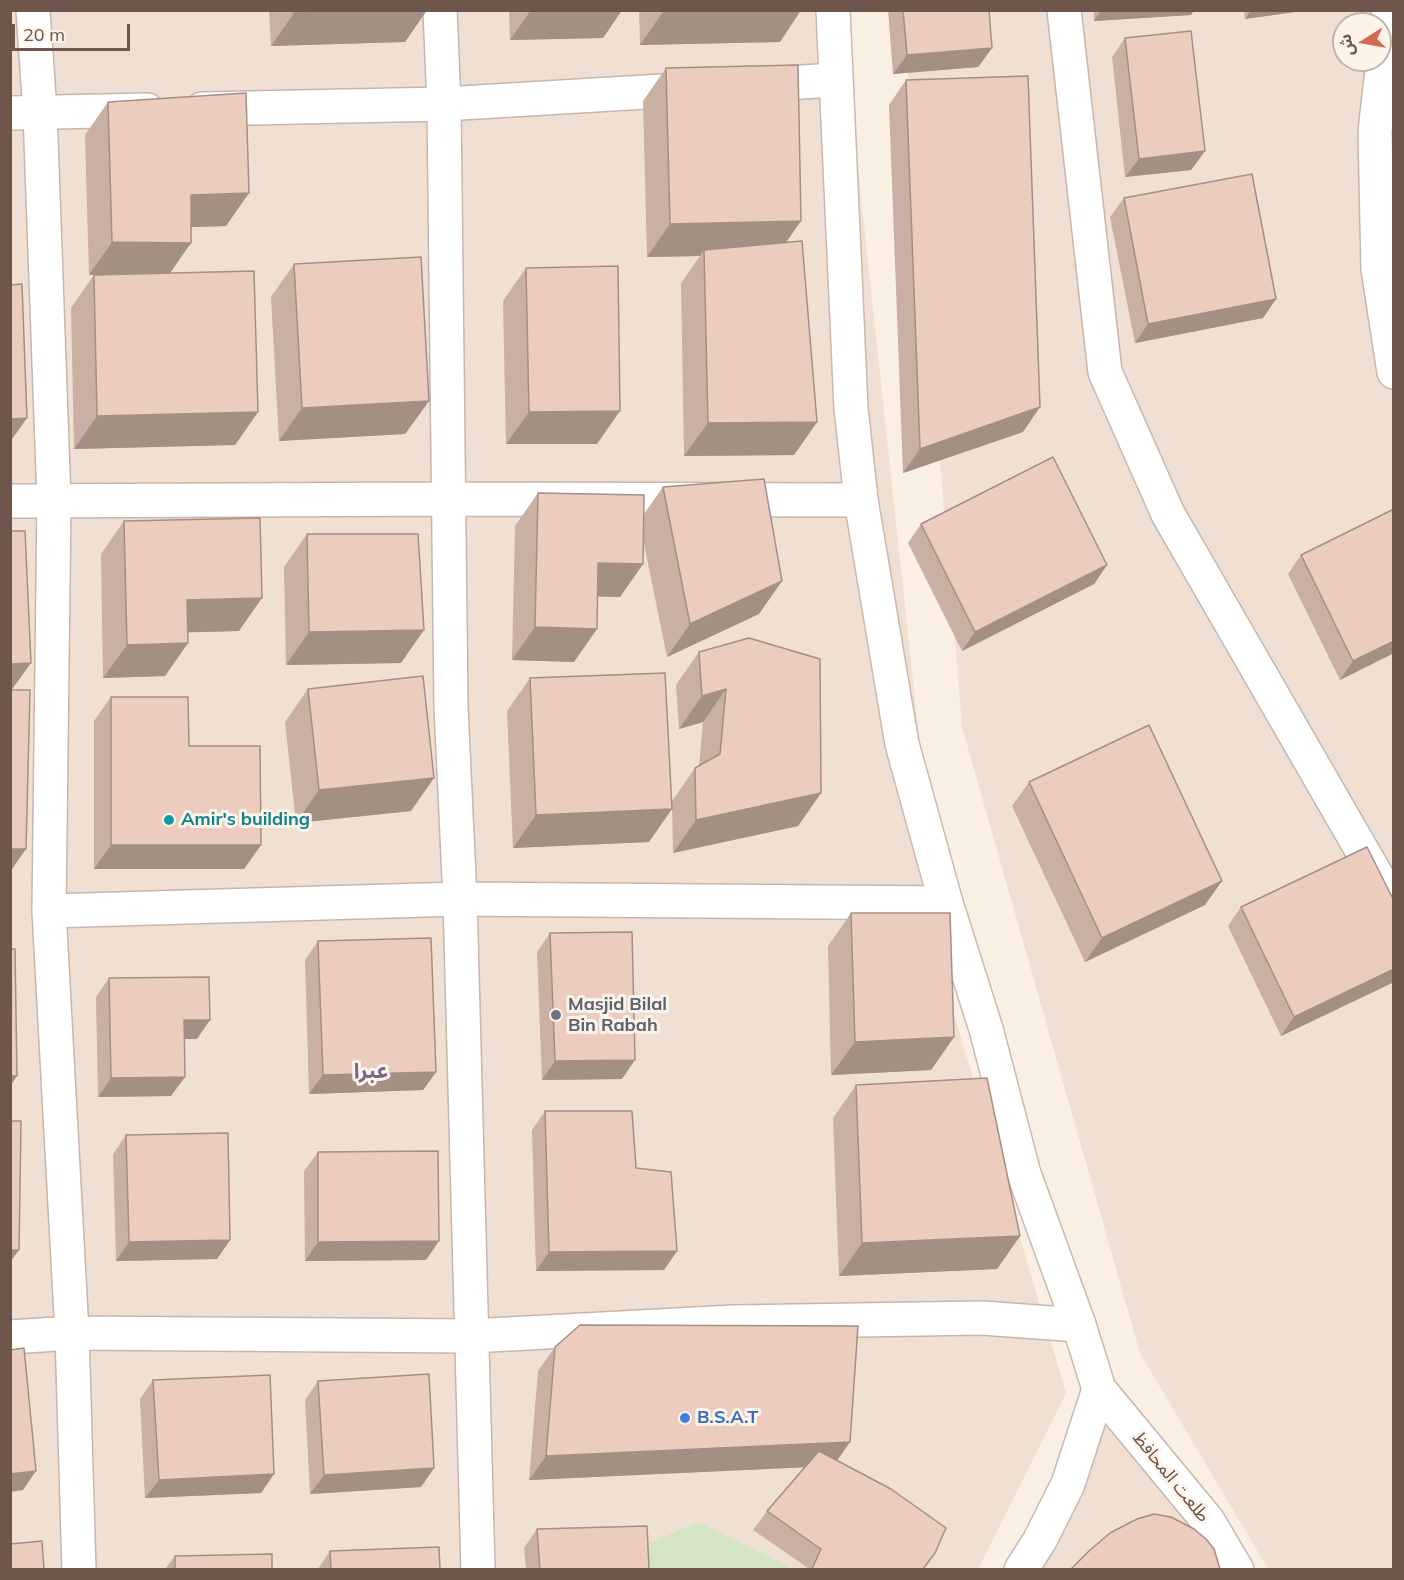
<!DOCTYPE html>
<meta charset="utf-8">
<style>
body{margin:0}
#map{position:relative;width:1404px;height:1580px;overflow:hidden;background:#f9efe3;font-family:Mulish,"Noto Sans Arabic",sans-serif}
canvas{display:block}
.frame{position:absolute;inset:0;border:12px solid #6e564d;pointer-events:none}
.north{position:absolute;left:1332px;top:12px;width:60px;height:60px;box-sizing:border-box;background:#fcf3e9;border:2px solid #c3b4ab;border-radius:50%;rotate:259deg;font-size:16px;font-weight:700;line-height:24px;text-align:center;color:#6e564d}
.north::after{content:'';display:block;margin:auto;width:21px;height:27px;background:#d46857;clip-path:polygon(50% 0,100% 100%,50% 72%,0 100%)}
.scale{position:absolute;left:12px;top:24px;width:118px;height:27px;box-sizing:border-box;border:3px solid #6e564d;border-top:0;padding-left:8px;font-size:18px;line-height:21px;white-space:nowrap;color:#6e564d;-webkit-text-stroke:4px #fcf3e9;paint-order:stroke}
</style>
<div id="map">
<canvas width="1404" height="1580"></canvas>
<div class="frame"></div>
<div class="north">ش</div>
<div class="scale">20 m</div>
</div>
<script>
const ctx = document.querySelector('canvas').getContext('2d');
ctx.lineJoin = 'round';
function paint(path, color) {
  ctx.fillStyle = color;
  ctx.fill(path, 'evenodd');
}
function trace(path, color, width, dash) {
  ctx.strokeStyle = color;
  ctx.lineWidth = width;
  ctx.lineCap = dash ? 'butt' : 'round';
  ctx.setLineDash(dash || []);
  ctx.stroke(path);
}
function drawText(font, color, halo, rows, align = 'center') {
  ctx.font = font + ' Mulish,"Noto Sans Arabic",sans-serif';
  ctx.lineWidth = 6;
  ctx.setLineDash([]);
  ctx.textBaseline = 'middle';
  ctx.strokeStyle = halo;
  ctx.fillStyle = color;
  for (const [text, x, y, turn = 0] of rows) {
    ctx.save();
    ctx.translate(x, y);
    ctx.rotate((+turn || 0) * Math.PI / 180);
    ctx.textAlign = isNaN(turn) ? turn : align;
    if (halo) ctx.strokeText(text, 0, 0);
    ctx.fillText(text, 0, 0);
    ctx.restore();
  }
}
paint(new Path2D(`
 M11,11H841L946,987L1066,1393L978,1569L11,1570Z
 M903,11H1393V1569H1268L1140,1353L962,727ZM1344,24H1380V60H1344Z
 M1099,1389L1237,1570H1021Z`), '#efe0d3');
paint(new Path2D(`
 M698,1522L790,1567L789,1570L635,1569L634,1550Z`), '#d4e4c4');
const minor = new Path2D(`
 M33,10L40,112L54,500L49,911L72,1333L79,1570
 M440,10L444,104L451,707L460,899L478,1570
 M1064,10L1105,372L1168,514L1394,906
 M1389,10L1375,131L1378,269L1394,372
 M753,85L835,80
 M202,109L444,104L696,89
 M10,113L147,110
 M10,501L449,499L861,500
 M49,911L460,899L946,903
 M10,1337L72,1333L471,1336L733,1322L982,1318L1079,1325`);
const tertiary = new Path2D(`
 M1099,1389L1208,1521L1237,1570`);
const secondary = new Path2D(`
 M833,10L851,408L861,500L902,744L946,903L986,1029L1024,1174L1079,1325L1099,1389L1068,1484L1040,1540L1021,1570`);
trace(minor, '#c8b6ac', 36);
trace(tertiary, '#c8b6ac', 36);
trace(secondary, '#cdb8ac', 36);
trace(minor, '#fff', 33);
trace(tertiary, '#fff', 33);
trace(secondary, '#fff', 33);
paint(new Path2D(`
 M269,10H427L405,42L271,46Z
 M509,10H622L603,38L510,40Z
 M639,10H801L780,42L640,45Z
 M888,10H989L992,48L978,67L893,74Z
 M1094,10H1194L1191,15L1094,21Z
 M1244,10H1309L1245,19Z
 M1125,38L1205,151L1191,170L1125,177L1112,57Z
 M666,68L786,242L817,422L794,455L684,456L681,283L700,256L647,257L643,101Z
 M906,80L1023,432L903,473L889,105Z
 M108,102L226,226L191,227L170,273L258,412L235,445L74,449L71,308L94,275H89L85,135Z
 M1124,198L1276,299L1263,318L1135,343L1110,217Z
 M294,264L429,401L405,434L279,441L271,297Z
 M526,268L597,444H506L503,301Z
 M663,487L759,614L667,657L643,539V564L620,597L598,596L574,662L512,660L515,526L538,493L644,514Z
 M124,521L239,631L188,632V643L165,676L103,678L101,554Z
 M921,524L1107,565L1094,584L962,651L908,543Z
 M307,534L401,663L286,665L284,567Z
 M1301,555L1394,653L1340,680L1288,574Z
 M699,652L821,793L798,826L673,853L672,801L695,768L699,766L703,722L679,729L676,685Z
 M530,678L649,842L513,848L507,711Z
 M308,689L411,811L296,823L285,722Z
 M111,697L189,746L261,845L244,869H94V721Z
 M1029,782L1205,905L1085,962L1012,806Z
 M1394,901V982L1281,1036L1228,926L1241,907Z
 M851,913L954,1037L931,1070L831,1075L828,946Z
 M550,933L622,1079L542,1080L537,952Z
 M318,941L436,1072L423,1090L309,1094L305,960Z
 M109,978L197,1039H184L171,1096L98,1097L96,997Z
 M856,1085L1020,1236L997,1269L839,1276L833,1118Z
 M545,1111L636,1168L677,1251L664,1270L536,1271L532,1130Z
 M126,1135L230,1240L217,1259L116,1261L113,1154Z
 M318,1152L426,1260L305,1261L304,1171Z
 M555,1347L850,1442L837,1461L923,1569H807L808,1568L753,1530L767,1511L804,1467L529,1480L538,1371Z
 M153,1380L274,1474L261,1493L145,1498L140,1399Z
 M318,1381L434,1468L421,1487L310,1494L305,1400Z
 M537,1529L649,1569H526L524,1548Z
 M330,1551L440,1569H318Z
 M175,1556L272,1569H165Z`), '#caafa3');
paint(new Path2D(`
 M365,10H427L405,42L271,46L294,13Z
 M531,10H622L603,38L510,40Z
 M733,10H801L780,42L640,45L663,12Z
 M1101,10H1194L1191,15L1094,21Z
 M1251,10H1309L1245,19Z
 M992,48L978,67L893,74L907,55Z
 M1205,151L1191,170L1125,177L1139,159Z
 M249,193L226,226L168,228L191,195Z
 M801,221L778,254L704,250L700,256L647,257L670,224Z
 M112,242L191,243L168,276L89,275Z
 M1276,299L1263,318L1135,343L1148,324Z
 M429,401L405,434L279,441L302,408Z
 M1040,407L1023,432L903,473L920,449Z
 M620,411L597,444H506L529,412Z
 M258,412L235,445L74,449L97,416Z
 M27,418L10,442V419Z
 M817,422L794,455L684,456L708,423Z
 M598,563L643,564L620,597L575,596Z
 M1107,565L1094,584L962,651L975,632Z
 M782,581L759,614L667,657L690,624Z
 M262,598L239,631L164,633L187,600Z
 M535,627L597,629L574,662L512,660Z
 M424,630L401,663L286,665L309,632Z
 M1394,641V653L1340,680L1353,661Z
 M188,643L165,676L103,678L127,645Z
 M31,663L10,692V664Z
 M726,689L703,722L679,729L702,696Z
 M434,778L411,811L296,823L319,790Z
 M821,793L798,826L673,853L696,820Z
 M672,809L649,842L513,848L536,815Z
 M111,845H261L244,869H94Z
 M10,849H26L10,872Z
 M1222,881L1205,905L1085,962L1102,938Z
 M1394,969V982L1281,1036L1294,1017Z
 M184,1020H210L197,1039H170Z
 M954,1037L931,1070L831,1075L855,1042Z
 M635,1060L622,1079L542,1080L555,1061Z
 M436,1072L423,1090L309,1094L323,1075Z
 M10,1076H17L10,1086Z
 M185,1077L171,1096L98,1097L111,1078Z
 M1020,1236L997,1269L839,1276L862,1243Z
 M230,1240L217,1259L116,1261L129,1242Z
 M439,1241L426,1260L305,1261L318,1242Z
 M10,1250H19L10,1262Z
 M677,1251L664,1270L536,1271L549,1252Z
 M850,1442L833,1466L529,1480L546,1456Z
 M434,1468L421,1487L310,1494L324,1475Z
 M36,1471L23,1490L10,1492V1474Z
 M274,1474L261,1493L145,1498L159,1480Z`), '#a48f85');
const building = new Path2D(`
 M294,10H365L294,13Z
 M663,10H733L663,12Z
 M903,10H989L992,48L907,55Z
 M1191,31L1205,151L1139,159L1125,38Z
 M798,65L801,221L670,224L666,68Z
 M1028,76L1040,407L920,449L906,80Z
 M246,93L249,193L191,195V243L112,242L108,102Z
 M1252,174L1276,299L1148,324L1124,198Z
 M802,241L817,422L708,423L704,250Z
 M421,257L429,401L302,408L294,264Z
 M618,266L620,411L529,412L526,268Z
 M254,271L258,412L97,416L94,275Z
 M22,284L27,418L10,419V285Z
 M1053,457L1107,565L975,632L921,524Z
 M764,479L782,581L690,624L663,487Z
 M538,493L644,495L643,564L598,563L597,629L535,627Z
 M1394,509V641L1353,661L1301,555Z
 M260,518L262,598L187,600L188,643L127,645L124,521Z
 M10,531H25L31,663L10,664Z
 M307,534H418L424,630L309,632Z
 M749,638L820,659L821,793L696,820L695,768L720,754L726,689L702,696L699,652Z
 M665,673L672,809L536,815L530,678Z
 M423,676L434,778L319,790L308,689Z
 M10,690H30L26,849H10Z
 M111,697H188L189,746H260L261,845H111Z
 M1149,725L1222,881L1102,938L1029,782Z
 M1367,847L1394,901V969L1294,1017L1241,907Z
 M851,913H950L954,1037L855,1042Z
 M632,932L635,1060L555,1061L550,933Z
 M431,938L436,1072L323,1075L318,941Z
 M10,949H15L17,1076H10Z
 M209,977L210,1020H184L185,1077L111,1078L109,978Z
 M987,1078L1020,1236L862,1243L856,1085Z
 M545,1111H632L636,1168L671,1172L677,1251L549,1252Z
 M10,1121H21L19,1250H10Z
 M228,1133L230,1240L129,1242L126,1135Z
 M438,1151L439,1241L318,1242V1152Z
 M580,1325L858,1326L850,1442L546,1456L555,1347Z
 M24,1348L36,1471L10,1474V1350Z
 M429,1374L434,1468L324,1475L318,1381Z
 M270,1375L274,1474L159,1480L153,1380Z
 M819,1451L891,1489L946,1528L935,1553L923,1569H812L821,1549L767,1511Z
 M1154,1514L1171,1517L1194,1529L1206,1539L1214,1549L1220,1569H1071L1089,1551L1110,1533L1137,1519Z
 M647,1526L649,1569H540L537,1529Z
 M42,1541L44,1569H10V1544Z
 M439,1547L440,1569H331L330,1551Z
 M272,1554V1569H175V1556Z`);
paint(building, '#ebccbe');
trace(building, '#a48f85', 1.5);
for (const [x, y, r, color] of [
 [169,820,6,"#0f9aa8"],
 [556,1015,6,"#6b7280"],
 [685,1418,6,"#3f7fe0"]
]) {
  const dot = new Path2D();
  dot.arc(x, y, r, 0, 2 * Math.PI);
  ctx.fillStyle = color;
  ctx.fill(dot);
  trace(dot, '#fcf3e9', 2);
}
drawText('bold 18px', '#0d838f', '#fcf3e9', [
 ["Amir's building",181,820]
], 'left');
drawText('bold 18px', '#5b616d', '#fcf3e9', [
 ["Masjid Bilal",568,1005],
 ["Bin Rabah",568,1026]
], 'left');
drawText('bold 18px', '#366cbe', '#fcf3e9', [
 ["B.S.A.T",697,1418]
], 'left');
drawText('18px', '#6e564d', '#fcf3e9', [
 ["طلعت المحافظ",1171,1477,51]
]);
drawText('bold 21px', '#7a658a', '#fcf3e9', [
 ["عبرا",371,1072]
]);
</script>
